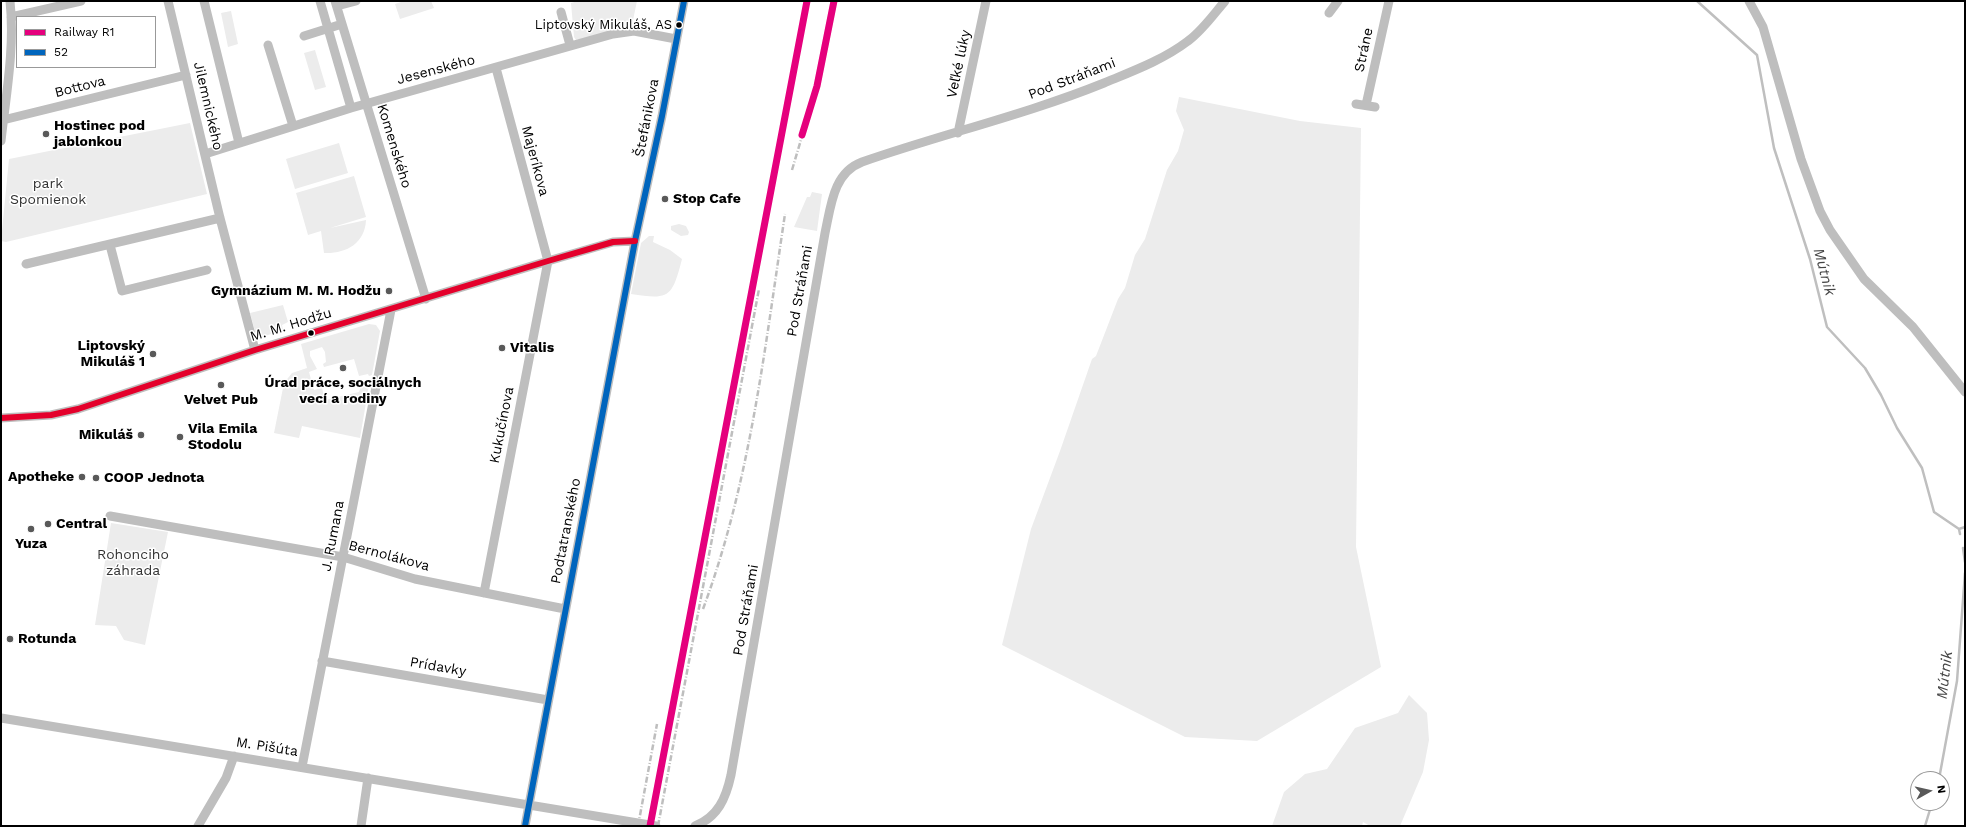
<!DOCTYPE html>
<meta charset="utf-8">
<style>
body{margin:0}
#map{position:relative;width:1966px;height:827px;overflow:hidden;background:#fff;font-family:"Work Sans",sans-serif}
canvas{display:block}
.frame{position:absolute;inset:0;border:2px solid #000;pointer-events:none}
.legend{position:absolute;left:16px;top:16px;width:140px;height:52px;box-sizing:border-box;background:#fff;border:1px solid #999;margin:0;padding:5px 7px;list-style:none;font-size:12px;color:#000}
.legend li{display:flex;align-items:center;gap:8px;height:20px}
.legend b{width:20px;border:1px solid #999}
.north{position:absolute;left:1910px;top:771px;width:40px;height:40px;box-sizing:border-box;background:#fff;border:1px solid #999;border-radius:50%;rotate:82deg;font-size:11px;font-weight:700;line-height:16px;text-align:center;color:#000}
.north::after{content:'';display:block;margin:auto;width:14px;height:18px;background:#595959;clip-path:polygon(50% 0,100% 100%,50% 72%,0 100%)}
</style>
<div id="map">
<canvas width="1966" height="827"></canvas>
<div class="frame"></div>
<ul class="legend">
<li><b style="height:5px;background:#e5007d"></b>Railway R1</li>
<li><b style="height:5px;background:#0065bd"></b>52</li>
</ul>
<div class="north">N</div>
</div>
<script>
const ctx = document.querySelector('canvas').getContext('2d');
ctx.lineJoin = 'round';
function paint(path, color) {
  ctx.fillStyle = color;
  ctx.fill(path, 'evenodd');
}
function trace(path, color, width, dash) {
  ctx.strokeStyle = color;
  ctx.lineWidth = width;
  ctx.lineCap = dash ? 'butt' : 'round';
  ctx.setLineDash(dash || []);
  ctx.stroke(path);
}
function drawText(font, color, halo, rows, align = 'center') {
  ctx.font = font + ' "Work Sans",sans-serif';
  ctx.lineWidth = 3;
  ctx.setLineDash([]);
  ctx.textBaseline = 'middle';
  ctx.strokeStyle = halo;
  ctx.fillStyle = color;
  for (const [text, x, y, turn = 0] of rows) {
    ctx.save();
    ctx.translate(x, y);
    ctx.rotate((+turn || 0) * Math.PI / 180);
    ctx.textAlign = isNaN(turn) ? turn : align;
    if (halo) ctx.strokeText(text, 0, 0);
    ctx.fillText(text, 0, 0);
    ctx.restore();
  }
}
paint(new Path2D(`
 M404,1H431L434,8L400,19L395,4Z
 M578,1H637L632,25L629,28L576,40L574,37L571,3Z
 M231,11L238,44L228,47L221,13Z
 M315,50L326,87L315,90L304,53Z
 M1179,97L1300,121L1361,128L1356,547L1381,667L1257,741L1185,737L1002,645L1031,529L1060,451L1092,359L1096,356L1118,299L1125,288L1135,255L1145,239L1167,170L1178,151L1184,130L1176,111Z
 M190,123L207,194L6,242L1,241L9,159Z
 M339,143L348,173L295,189L286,159Z
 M354,176L366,217L330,228L366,220C365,244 345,254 324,253L321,231L308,235L296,193Z
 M812,192L822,194L817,231L794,227L807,197H810Z
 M679,224L686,226L689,232L688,235L681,236L671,230V226Z
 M649,236H654L653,242L670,250L682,259C672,298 669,300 631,294L641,243Z
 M283,305L288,322L282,325L283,330L262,337L256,335L250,313Z
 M369,324L376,325L380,331L372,375L369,376L368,374L359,376L354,359L324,367L323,364L326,362L325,352L322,347L310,351V356L317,369L309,372L314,390L322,388L325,400L359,392L361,386L369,385L360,438L302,426L299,438L274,433L284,383L292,373L307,368L301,344Z
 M111,523L168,532L145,645L124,640L116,626L95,625Z
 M1409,695L1427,713L1429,740L1423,772L1400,826H1370L1363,822L1362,826H1272L1284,792L1305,774L1327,769L1355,728L1398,713Z`), '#ececec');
trace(new Path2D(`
 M1697,1L1757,55L1774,148L1810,259L1827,327L1865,368L1881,395L1897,428L1922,468L1934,512L1959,529L1960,534
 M1959,529L1965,527
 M1963,548L1965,562
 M1939,779L1957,681L1965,573
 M1925,826L1932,803`), '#bfbfbf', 2.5);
trace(new Path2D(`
 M168,1L220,218L255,350
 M204,1L239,143
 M320,1L351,108
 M335,1L426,299
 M1749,1L1763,27L1801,159L1820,211L1830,230L1864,279L1913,327L1965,392
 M337,6L356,1
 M561,12L570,45
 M1329,13L1338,1
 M11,17L81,1
 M304,36L342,24
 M268,45L293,126
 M1356,104L1375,107
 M1366,105L1389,1
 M3,120L186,75
 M958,133L986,1
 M1,141C6,95 15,47 10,1
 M205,154L351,108L613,34L634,31L676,39
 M110,245L122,291L207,270
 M26,264L220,218
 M1,418L51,415L78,409L255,350L548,261L613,242L635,241
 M110,516L343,557L415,579L565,609
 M484,593L548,261L496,68
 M322,661L548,700
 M1,718L656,826
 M302,767L391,310
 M198,826L226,778L234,756
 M361,826L368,778
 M525,826L635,241L662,116L684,1
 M695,826C718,817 726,798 731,775L825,233C831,206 833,173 862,162C942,134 1025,115 1104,83C1133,71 1163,60 1188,41C1202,31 1214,14 1225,1`), '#bebebe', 9);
trace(new Path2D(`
 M792,170L817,86L834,1
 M703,609C750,483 765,347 785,214
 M638,826L657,724
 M658,826L759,289`), '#bebebe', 2.5, [6, 2, 1, 2]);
trace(new Path2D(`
 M525,826L635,241L662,116L684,1`), '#0065bd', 6);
trace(new Path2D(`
 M1,418L51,415L78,409L255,350L548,261L613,242L635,241`), '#e4002b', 6);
trace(new Path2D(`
 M802,135L817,86L834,1
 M650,826L807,1`), '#e5007d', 7);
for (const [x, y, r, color] of [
 [679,25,3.5,"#000"],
 [46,134,4,"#595959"],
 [665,199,4,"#595959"],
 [389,291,4,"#595959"],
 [311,333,3.5,"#000"],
 [502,348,4,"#595959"],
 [153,354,4,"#595959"],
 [343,368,4,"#595959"],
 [221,385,4,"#595959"],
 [141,435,4,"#595959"],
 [180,437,4,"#595959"],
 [82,477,4,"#595959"],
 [96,478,4,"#595959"],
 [48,524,4,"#595959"],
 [31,529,4,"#595959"],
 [10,639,4,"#595959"]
]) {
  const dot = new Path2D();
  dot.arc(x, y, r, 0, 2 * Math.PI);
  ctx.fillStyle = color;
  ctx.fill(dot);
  trace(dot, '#fff', 1.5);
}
drawText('13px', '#000', '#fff', [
 ["Liptovský Mikuláš, AS",672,25]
], 'right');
drawText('14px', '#000', '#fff', [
 ["Stráne",1364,50,-78],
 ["Veľké lúky",959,64,-78],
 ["Jesenského",436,70,-15],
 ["Pod Stráňami",1072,79,-21],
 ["Bottova",80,87,-14],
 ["Jilemnického",208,106,77],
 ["Štefánikova",647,118,-79],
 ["Komenského",394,146,73],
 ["Majeríkova",535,161,75],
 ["Pod Stráňami",800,291,-80],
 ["M. M. Hodžu",291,325,-17],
 ["Kukučínova",502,425,-79],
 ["Podtatranského",566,531,-79],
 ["J. Rumana",333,536,-79],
 ["Bernolákova",389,556,15],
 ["Pod Stráňami",746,610,-80],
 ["Prídavky",438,667,10],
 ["M. Pišúta",267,747,9]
]);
drawText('bold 14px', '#000', '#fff', [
 ["Hostinec pod",54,126],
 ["jablonkou",54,142],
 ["Stop Cafe",673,199],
 ["Gymnázium M. M. Hodžu",381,291,"right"],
 ["Liptovský",145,346,"right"],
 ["Mikuláš 1",145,362,"right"],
 ["Vitalis",510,348],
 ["Úrad práce, sociálnych",343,383,"center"],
 ["vecí a rodiny",343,399,"center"],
 ["Velvet Pub",221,400,"center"],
 ["Vila Emila",188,429],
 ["Stodolu",188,445],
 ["Mikuláš",133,435,"right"],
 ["Apotheke",74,477,"right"],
 ["COOP Jednota",104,478],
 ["Central",56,524],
 ["Yuza",31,544,"center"],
 ["Rotunda",18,639]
], 'left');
drawText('14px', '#333', '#fff', [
 ["park",48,184],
 ["Spomienok",48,200],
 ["Rohonciho",133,555],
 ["záhrada",133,571]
]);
drawText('italic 15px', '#444', '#fff', [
 ["Mútnik",1824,272,75],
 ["Mútnik",1945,675,-83]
]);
</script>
